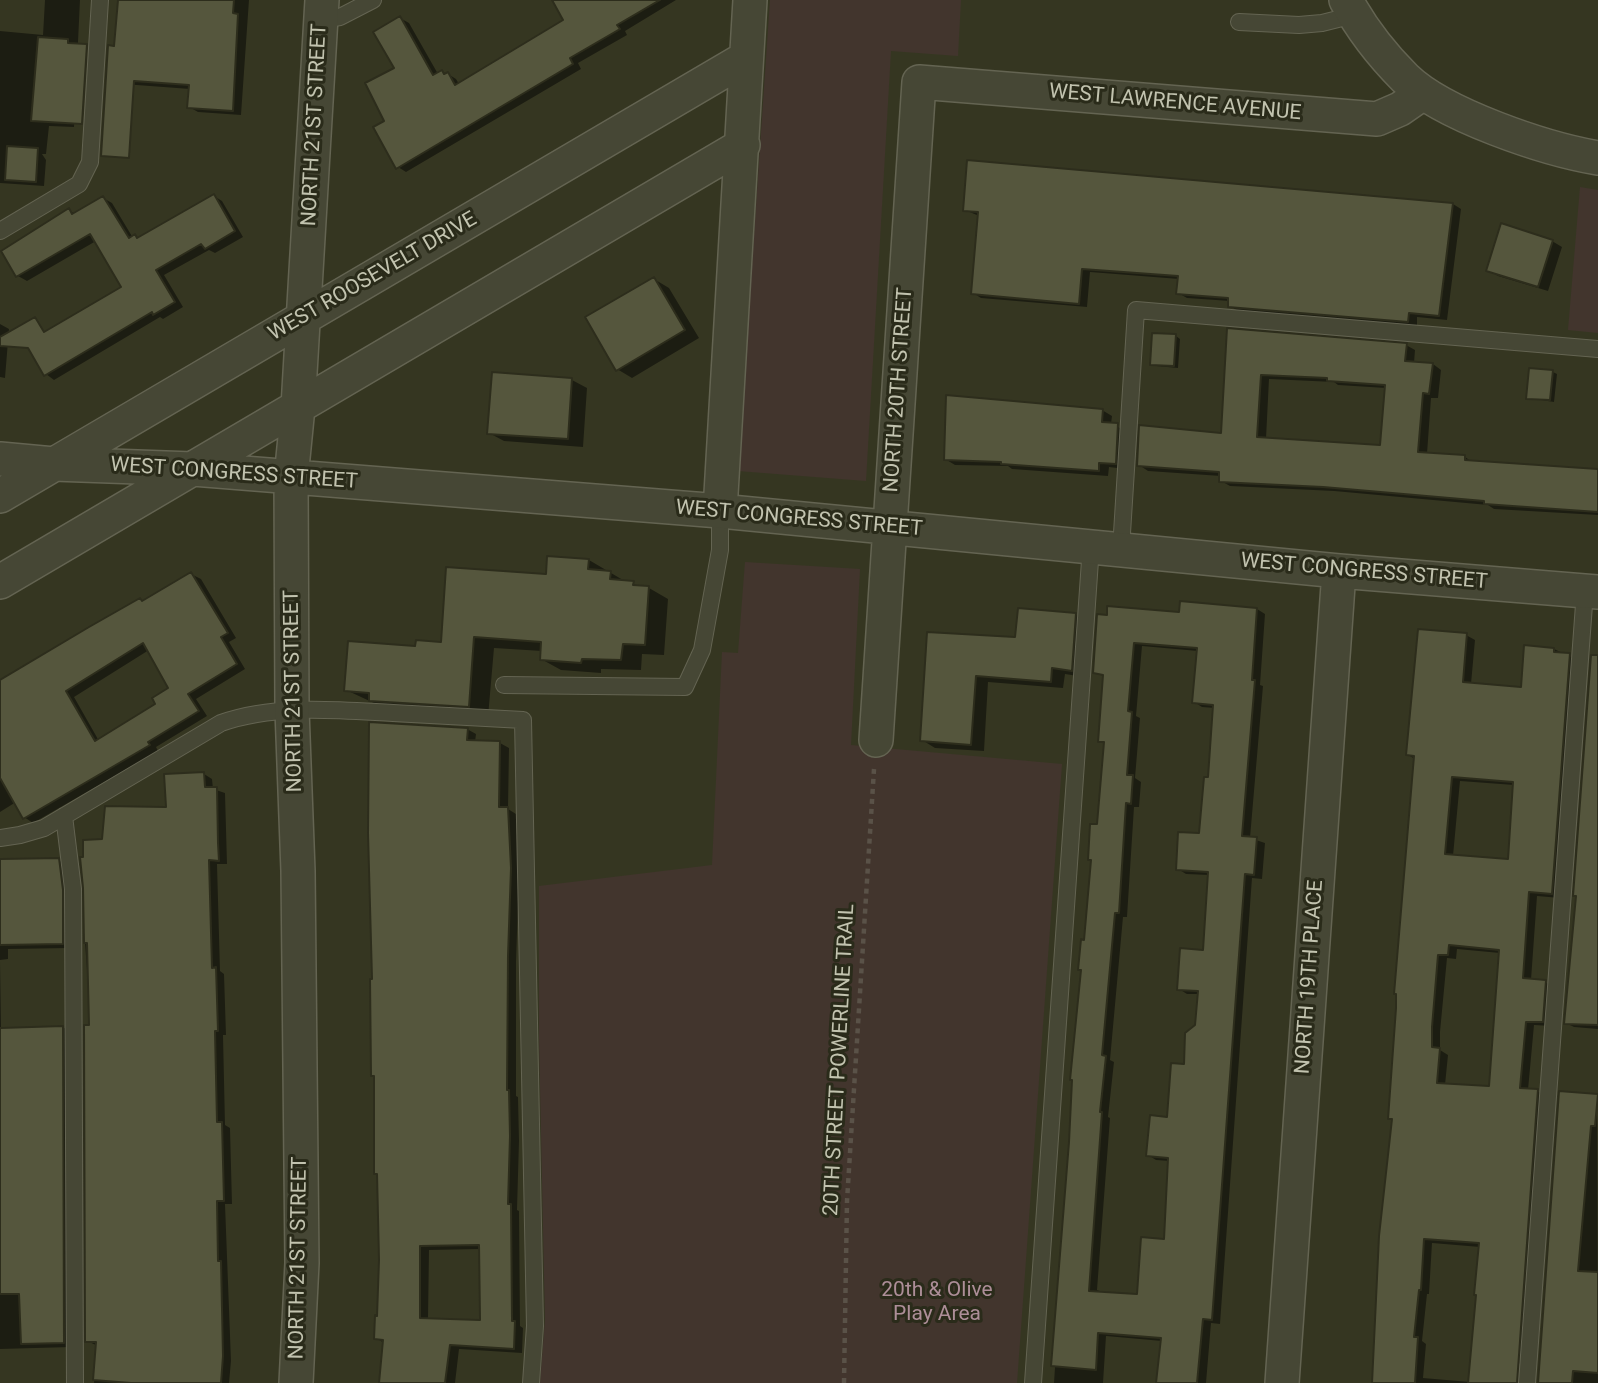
<!DOCTYPE html>
<style>
body{margin:0}
canvas{display:block;background:#353621}
</style>
<canvas width="1598" height="1383"></canvas>
<script>
const ctx = document.querySelector('canvas').getContext('2d');
ctx.lineJoin = 'round';
function paint(path, color) {
  ctx.fillStyle = color;
  ctx.fill(path, 'evenodd');
}
function trace(path, color, width, dash) {
  ctx.strokeStyle = color;
  ctx.lineWidth = width;
  ctx.lineCap = dash ? 'butt' : 'round';
  ctx.setLineDash(dash || []);
  ctx.stroke(path);
}
function drawText(font, color, halo, rows, align = 'center') {
  ctx.font = font + ' Roboto,sans-serif';
  ctx.lineWidth = 6;
  ctx.setLineDash([]);
  ctx.textBaseline = 'middle';
  ctx.strokeStyle = halo;
  ctx.fillStyle = color;
  for (const [text, x, y, turn = 0] of rows) {
    ctx.save();
    ctx.translate(x, y);
    ctx.rotate((+turn || 0) * Math.PI / 180);
    ctx.textAlign = isNaN(turn) ? turn : align;
    if (halo) ctx.strokeText(text, 0, 0);
    ctx.fillText(text, 0, 0);
    ctx.restore();
  }
}
paint(new Path2D(`
 M770,0H961L958,56L891,51L866,481L738,471Z
 M1580,187L1598,190V333L1568,330Z
 M745,562L860,569L851,745L1062,764L1017,1383H540L545,1320L539,1039V886L712,865L722,652L738,653Z`), '#42352d');
paint(new Path2D(`
 M45,0H80L74,127L49,126L46,154H42L46,160L44,186L0,183V31L43,35Z
 M120,0H249L241,115L198,112L189,107L190,89L123,84Z
 M554,0H676L625,31L627,35L578,63L581,69L406,172L398,167L386,121L396,69L400,18L409,23L438,74L442,72L448,74L456,79L459,84L566,20Z
 M214,196L222,201L243,237L215,253L209,250L164,275L183,307L163,319L160,317L54,380L46,374L123,287L96,241L27,281L18,276L4,252L69,210L75,214L103,198L112,203L133,238L139,239Z
 M1453,204L1461,209L1447,320L1417,317V326L1238,311L1230,306V301L1187,298L1178,293L1179,279L1090,272L1087,307L981,298L973,293L979,216L965,210Z
 M1552,241L1562,247L1548,291L1498,276L1488,270Z
 M654,279L669,288L699,338L632,378L617,369Z
 M0,324L9,329L5,378L0,377Z
 M1228,330L1406,345L1415,350L1414,363L1433,364L1441,370L1438,398H1431L1427,454L1465,457L1474,463L1598,471V515L1494,509L1488,505L1334,491L1230,486L1221,481V476L1148,471L1139,465L1223,435ZM1269,379L1334,382L1338,385L1386,388L1382,447L1266,439Z
 M1176,336L1180,339L1178,368L1156,366L1151,364Z
 M1553,372L1557,374L1554,402L1528,398Z
 M494,374L572,380L587,388L583,447L504,441L489,433Z
 M1102,410L1112,416L1111,424L1127,431L1125,469L1109,467L1108,476L1012,469L1008,466L955,465L945,459Z
 M589,560L628,583L649,588L668,599L664,655L642,654L641,670L601,669V673L561,670L541,659L542,651L494,648L488,717L391,711L346,690L417,648L442,644L548,575Z
 M191,574L201,579L236,638L229,642L245,669L196,699L207,716L156,747L158,751L33,823L24,817L16,802L0,812V690ZM149,650L170,689L158,705L99,741L74,697Z
 M1257,609L1265,614L1260,685L1263,686L1250,838L1265,843L1262,879L1252,878L1220,1324L1211,1323L1206,1383H1158L1162,1341L1106,1336L1103,1383H1054L1055,1367L1053,1365L1086,941L1106,745L1099,741L1105,677L1095,672L1098,616ZM1142,646L1198,651L1194,702L1202,707L1215,708L1209,779L1200,835L1178,869L1186,874L1209,875L1205,952L1179,989L1187,994H1199L1197,1026L1168,1119L1148,1155L1156,1160L1170,1161L1166,1241L1139,1296L1109,1295L1097,1290L1110,1118L1108,1117L1114,1062L1110,1060L1123,917H1127L1134,807H1139L1141,782L1135,778L1140,718L1136,716Z
 M1075,614L1088,622L1084,677L1065,674L1063,688L988,682L984,751L935,748L922,740L928,634L1017,639Z
 M1466,635L1475,640L1471,684L1522,688L1554,649L1578,660L1560,898L1537,896L1531,980L1545,982L1554,987L1551,1026L1534,1025L1528,1090L1537,1091L1546,1096L1526,1364L1508,1363L1506,1383H1372L1393,1120L1390,1118L1415,759L1408,755ZM1460,781L1514,785L1510,861L1453,856ZM1457,949L1500,953L1491,1088L1445,1085L1448,1055L1440,1050V1032L1447,958L1456,959ZM1432,1243L1480,1247L1470,1382L1423,1378L1426,1344L1422,1341L1427,1294H1429Z
 M1598,657V1029L1574,1027L1566,1023Z
 M467,729L476,734L475,742L500,743L509,748L508,809L516,814L519,874L516,962V1096L518,1097L519,1141L517,1210L519,1211L520,1326L523,1328L522,1353L459,1349L455,1383H381L384,1343L376,1338L379,1317L380,1260ZM481,1249L482,1322L428,1320L429,1250Z
 M204,774L212,779L213,789L225,793L227,864H217L220,971L224,974L226,1035H223L225,1125L230,1128L232,1204H225L231,1361L229,1383H94L98,1346L87,1341L91,1026L85,942L104,841L168,809Z
 M58,860L67,865L71,948L8,949V959L0,960L1,1028L63,1027L71,1032L72,1347L0,1349V861Z
 M1597,1096L1598,1383H1550L1541,1361Z`), '#0007');
const building = new Path2D(`
 M118,0H234L233,13L238,14L233,111L187,108L189,85L134,81L129,158L101,156L108,45L114,46Z
 M552,0H660L617,25L620,29L570,58L573,64L396,169L373,127L384,121L365,83L394,68L373,32L400,16L433,75L442,70L444,74L448,72L455,85L563,20Z
 M38,37L68,39V43L87,44L82,124L31,121Z
 M7,146L38,148L36,182L5,180Z
 M967,160L1453,203L1439,316L1409,313L1408,322L1228,307V298L1176,294L1178,276L1082,269L1079,304L971,294L978,212L963,211Z
 M214,194L235,231L205,249L201,244L156,270L175,302L153,315L152,312L44,376L28,348L0,346V337L35,317L44,332L121,287L90,234L16,277L1,251L69,208L72,214L103,196L129,238L135,234L137,238Z
 M1501,223L1553,240L1538,287L1486,271Z
 M654,277L685,330L616,371L585,317Z
 M1227,328L1407,343L1405,361L1433,363L1429,394L1423,393L1418,452L1465,455V460L1598,469V512L1484,504V501L1323,487L1219,482V472L1137,466L1139,425L1221,433ZM1261,375L1327,378V381L1385,385L1380,445L1257,437Z
 M1152,333L1176,334L1174,366L1150,365Z
 M1529,368L1553,370L1550,400L1526,399Z
 M492,372L572,378L568,439L487,434Z
 M946,395L1103,409L1102,422L1118,423L1116,464L1099,463V471L1001,464V462L944,460Z
 M547,556L589,559L588,569L611,571L610,579L634,581L633,585L649,586L645,645L623,644L621,660L582,659L581,663L540,660L541,642L474,637L469,707L369,701V693L344,691L348,641L415,646L416,640L441,642L446,567L546,574Z
 M191,572L228,633L221,637L237,664L188,694L199,711L148,742L150,745L23,819L0,778V680L89,627L140,598L142,601ZM143,643L168,688L152,698L155,704L95,741L66,691Z
 M1180,601L1257,608L1252,680H1255L1242,836L1257,837L1254,875L1245,874L1212,1320L1203,1319L1197,1383H1156L1161,1338L1098,1333L1096,1370L1051,1366L1069,1142L1072,1080H1070L1081,970H1078L1081,939L1084,940L1091,860H1088L1090,824H1097L1104,742H1098L1103,675L1093,673L1097,614L1107,615V606L1179,612ZM1134,643L1197,648L1192,703L1213,705L1208,777H1204L1199,833L1178,832L1176,870L1208,872L1203,950L1180,948L1177,990L1198,991L1195,1025L1185,1033L1184,1064L1171,1063L1167,1117L1150,1115L1146,1156L1168,1158L1164,1239L1141,1237L1137,1294L1089,1291L1102,1112H1100L1106,1056L1102,1055L1115,913H1119L1126,803L1131,804L1133,775H1127L1132,712L1128,711Z
 M1018,608L1076,613L1072,671L1052,668L1051,682L976,676L971,745L920,741L927,632L1015,637Z
 M1418,629L1467,633L1463,682L1521,687L1524,645L1554,648V652L1570,653L1552,894L1529,892L1523,978L1546,980L1543,1022H1526L1520,1088L1538,1089L1517,1383H1468L1476,1295H1474L1479,1243L1424,1239L1421,1290H1419L1414,1337H1418L1415,1383H1372L1379,1236L1392,1119H1388L1396,1008V994H1394L1414,756L1406,755ZM1452,777L1513,782L1508,859L1445,854ZM1449,945L1499,950L1489,1086L1437,1083L1440,1048L1432,1047V1027L1438,955H1448Z
 M1591,655H1598V1025L1564,1024L1576,896H1573Z
 M369,722L468,728L467,740L500,741L499,807H508L511,868L508,956L507,1090H509L510,1136L508,1204H511L512,1321H515L514,1349L450,1345L445,1383H379L383,1340L374,1339L375,1315L377,1316L379,1260L377,1174H374V1076H371L370,979H372L368,833ZM479,1245L480,1320L420,1318V1246Z
 M204,772L205,787H217L218,843L219,861L209,860L212,968L216,967L218,1031H215L217,1122H222L224,1201H217L218,1261H221L223,1356L221,1383H131L93,1380L96,1342H85L84,1025H89L87,943H84L83,888L80,857H83V840L102,839L105,806L166,807L164,774Z
 M59,858L63,890V944L0,945V859Z
 M63,1026L64,1343L21,1344L19,1294H0V1028Z
 M1559,1091L1598,1094L1595,1126H1591L1578,1271L1598,1272V1373L1573,1371L1572,1383H1538Z`);
paint(building, '#55563d');
trace(building, '#2d2d1c', 2);
const lane = new Path2D(`
 M321,20L340,17L373,0
 M1239,22L1299,25L1322,23L1354,15
 M0,231L79,184L90,162L100,0
 M1121,549L1136,310L1598,349
 M504,685L685,687L702,650L720,550V511
 M64,816L73,889L75,1383
 M0,838L20,835L44,828L221,723C275,704 336,710 393,713C436,715 480,718 523,720L535,1326L531,1383
 M1033,1383L1091,546
 M1527,1383L1585,591`);
const street = new Path2D(`
 M1346,0C1361,28 1382,55 1405,78C1443,115 1545,149 1598,158
 M0,459L54,464L193,469L720,511L1339,571L1598,592
 M0,496L746,58
 M720,511L750,0
 M0,582L743,145
 M876,740L919,82L1377,119L1400,109L1423,93
 M296,1383L302,1263L298,871L292,710L291,478L298,407L322,0
 M1282,1383L1339,571`);
trace(lane, '#646452', 18);
trace(street, '#646452', 36);
trace(new Path2D(`
 M844,1383L847,1201L874,769`), '#5a5248', 4.5, [5, 5]);
trace(lane, '#464735', 16);
trace(street, '#464735', 33);
drawText('21px', '#c2c3af', '#2a2b1a', [
 ["WEST LAWRENCE AVENUE",1175,103,5],
 ["NORTH 21ST STREET",315,125,-87],
 ["WEST ROOSEVELT DRIVE",373,277,-30],
 ["NORTH 20TH STREET",899,390,-86],
 ["WEST CONGRESS STREET",234,474,4],
 ["WEST CONGRESS STREET",799,519,5],
 ["WEST CONGRESS STREET",1364,572,5],
 ["NORTH 21ST STREET",294,691,-91],
 ["NORTH 19TH PLACE",1310,977,-86],
 ["20TH STREET POWERLINE TRAIL",840,1060,-87],
 ["NORTH 21ST STREET",299,1258,-89]
]);
drawText('21px', '#ad8e98', '#2a2b1a', [
 ["20th & Olive",937,1291],
 ["Play Area",937,1315]
]);
</script>
